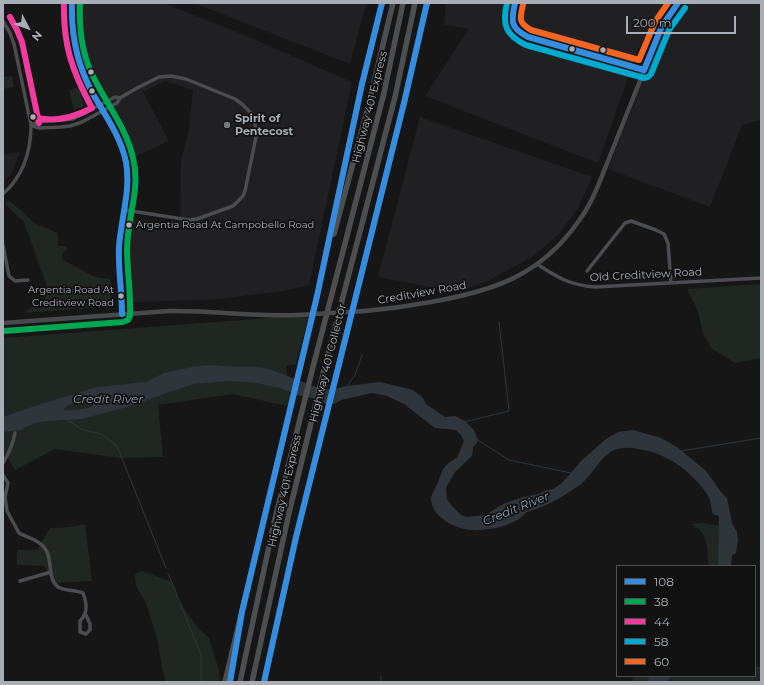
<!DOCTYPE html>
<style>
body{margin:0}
#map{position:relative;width:764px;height:685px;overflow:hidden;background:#161617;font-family:Montserrat,sans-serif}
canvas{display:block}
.frame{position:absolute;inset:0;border:4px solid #a9aeb6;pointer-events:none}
.legend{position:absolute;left:616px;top:565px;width:140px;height:112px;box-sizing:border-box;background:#111112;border:1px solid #4e5054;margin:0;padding:5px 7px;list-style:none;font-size:12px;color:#a9aeb6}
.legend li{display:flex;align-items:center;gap:8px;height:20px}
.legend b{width:20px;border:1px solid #4e5054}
.north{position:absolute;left:8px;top:8px;width:40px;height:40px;-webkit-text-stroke:3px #111112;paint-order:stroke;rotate:131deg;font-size:11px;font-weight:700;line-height:16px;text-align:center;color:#a9aeb6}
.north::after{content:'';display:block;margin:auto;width:14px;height:18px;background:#a9aeb6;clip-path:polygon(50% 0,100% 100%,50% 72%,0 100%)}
.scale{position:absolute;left:626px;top:16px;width:110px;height:18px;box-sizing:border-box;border:2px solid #a9aeb6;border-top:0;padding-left:5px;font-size:12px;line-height:14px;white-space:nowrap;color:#a9aeb6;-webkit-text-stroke:3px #111112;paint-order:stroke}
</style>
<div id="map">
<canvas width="764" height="685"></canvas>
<div class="frame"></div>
<ul class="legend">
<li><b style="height:5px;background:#348de1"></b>108</li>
<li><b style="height:5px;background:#00a651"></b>38</li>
<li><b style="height:5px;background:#f13a9d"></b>44</li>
<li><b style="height:5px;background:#00a9ce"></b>58</li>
<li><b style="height:5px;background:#f26522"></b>60</li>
</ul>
<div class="north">N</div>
<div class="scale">200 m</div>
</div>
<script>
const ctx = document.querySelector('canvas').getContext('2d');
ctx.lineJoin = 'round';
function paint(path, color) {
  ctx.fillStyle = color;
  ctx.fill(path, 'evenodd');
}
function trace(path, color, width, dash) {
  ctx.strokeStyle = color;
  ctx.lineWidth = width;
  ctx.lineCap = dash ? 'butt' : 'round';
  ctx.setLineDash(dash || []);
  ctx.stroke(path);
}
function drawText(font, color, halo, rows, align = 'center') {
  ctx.font = font + ' Montserrat,sans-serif';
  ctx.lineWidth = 3.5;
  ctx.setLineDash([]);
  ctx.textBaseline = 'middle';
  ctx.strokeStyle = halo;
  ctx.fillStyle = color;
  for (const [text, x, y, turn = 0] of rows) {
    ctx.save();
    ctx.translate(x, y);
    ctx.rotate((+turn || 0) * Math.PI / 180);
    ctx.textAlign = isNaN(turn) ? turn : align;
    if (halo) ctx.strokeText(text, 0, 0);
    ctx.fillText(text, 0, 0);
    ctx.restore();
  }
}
paint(new Path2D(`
 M79,3H163L237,32L352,82L309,285L283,291L209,300L127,302L126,253L130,218L180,224L181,159L189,131L193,90L165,81L143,92L169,141L132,158L127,142L111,114L87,64L78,24Z
 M194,3H366L350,64Z
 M446,3H509L505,23L510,34L519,41L569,54L573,43L530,30L520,25L516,20L520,3H670L638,49L598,163L425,96L469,29L444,25Z
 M684,3H761V120L742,125L710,207L608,169L657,45Z
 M420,117L592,177L578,208L559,234L535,255L488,281L457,292L378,277Z
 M20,152L12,173L3,182V155Z`), '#202022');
paint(new Path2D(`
 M12,76L14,87L3,89V77Z
 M79,87L84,107L74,109L69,90Z
 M8,200L24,213L34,223L58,233V246H66L67,249L62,254L63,260L95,277L110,279L113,306L23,313L45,299L46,284L24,222L5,204Z
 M761,284V358L735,363L711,348L703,333L698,311L687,289Z
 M309,315L296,364L286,366L291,407L233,394L158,405L163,457L120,458L55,449L15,470L5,454H3V338Z
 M704,523L719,526L718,566H709C706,548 710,533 691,524Z
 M85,524L92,581L55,583L44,566L17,565V550H37L50,528L70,527Z
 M142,571L172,582L176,589L178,600L198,628L209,638L219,670L220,682H166L162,669L158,642L146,603L136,586L135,574Z
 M755,667H761V682H633L632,676H755Z`), '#202621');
paint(new Path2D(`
 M209,365L239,367H256L269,369L321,389H334L347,386L380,382L413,390L423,398L426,404L445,417L455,416L465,421L474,430L478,440L477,443L473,447L472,456L455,472L446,488L447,499L451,505L461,515L466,517L485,515L505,503L523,497L538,494L547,490L553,489L562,483L582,460L606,439L618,432L633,430L661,438L677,447L706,471L721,492L727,498L732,523L737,532L738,540L736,553L732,555L731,566H718L719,516L713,514C711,507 711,500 707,494C690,470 667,453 638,449C630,447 620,447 612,451C599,459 592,475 581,484C569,493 555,501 542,507C537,509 532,510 527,512C523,515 520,519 515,521C505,527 492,529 480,530C462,532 434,521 431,500C431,493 437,487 439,480C443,468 445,464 457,458L464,441L461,435L456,430L435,428L404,404L387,396L372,393L341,400L334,404H326L312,398L296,395L293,393L280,388L257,383L229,381L193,384L127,407L82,419L46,421L35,423L20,430L3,432V417L32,407L97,387L146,382L164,373L192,367ZM85,400L93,403V406C89,409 69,411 63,410C68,403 77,402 85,400Z
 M646,676H672L666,682H647L649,679Z`), '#2e363b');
trace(new Path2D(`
 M347,386L355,375L362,355
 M67,420L83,430L101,434L117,446L166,568
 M464,422L509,411L499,322
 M478,440L509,460L571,473
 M681,451L761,438
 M168,573L201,655V682
 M381,676V682`), '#2e363b', 1);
trace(new Path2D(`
 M72,3C70,31 74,58 87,83C100,109 120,133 126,162C131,191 122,218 119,247C119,253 120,261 120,268C121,283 122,298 122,314
 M515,3C511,20 509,29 528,37L644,70
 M3,21L10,33L14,44L31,125C31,152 23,176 3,194
 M31,125L39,128L61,127L70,126L82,122L117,103L120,98L137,88L159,77L171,76L186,79L235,99L242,104L252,114L257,132L245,191L243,196L233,206L197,219L189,220L125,210
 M31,125L38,122L73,119L115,97L120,98
 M3,245L9,276L15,281L28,280
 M537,264C558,278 570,285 595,287L761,278
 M587,271L625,223L631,221L656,230L664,234L668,243L671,283
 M3,463C9,453 13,445 15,433
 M3,475L8,483L5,497L7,511L19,533C28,538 37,539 44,547C54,559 46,578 58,587C65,591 75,590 83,593C87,604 88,613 80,621V632L86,634L90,630V624L86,615
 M20,581L51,572`), '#4b4c4f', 3.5);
trace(new Path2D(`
 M365,311C387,309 409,306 431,302C493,291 540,276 578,222C594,201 602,175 612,151C627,114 642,76 657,38L669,15L678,3
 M3,323L169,311C212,310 255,317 298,315`), '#48494b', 4.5);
trace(new Path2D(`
 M334,234L367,111L393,3
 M225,682L317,296L362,84L382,3
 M230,682L233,662
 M240,682L274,523L313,367L384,93L403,3
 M252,682L289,513L326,362L395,97L415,3
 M264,682L296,537L404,103L427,3`), '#4d4e50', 5.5);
trace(new Path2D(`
 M298,315L365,311`), '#48494b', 4.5);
trace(new Path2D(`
 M72,3C71,36 77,65 93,94C105,115 121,137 126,162C131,191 121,218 119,247C118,269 122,292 122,314
 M515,3C511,21 510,28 528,37L644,70L662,26L678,3
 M230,682L242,612L317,296L362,84L382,3
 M264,682L296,537L404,103L427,3`), '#348de1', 6);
trace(new Path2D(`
 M4,331L123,322L128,320L130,316C131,293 127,271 127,249C127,218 141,189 133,158C126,126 104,101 91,72C81,50 79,27 80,3`), '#00a651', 6);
trace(new Path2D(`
 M10,17L17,30L22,42L39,123
 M33,117C54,123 73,118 92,108C72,71 63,45 64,3`), '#f13a9d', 6);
trace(new Path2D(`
 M507,3C502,24 505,35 526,45L644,78L648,77L651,74L669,30L685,8`), '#00a9ce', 6);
trace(new Path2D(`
 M523,5C520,18 518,23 531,30L639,60L655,22L668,3`), '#f26522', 6);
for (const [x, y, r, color] of [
 [572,49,3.5,"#a9aeb6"],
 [603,50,3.5,"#a9aeb6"],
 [91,72,3.5,"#a9aeb6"],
 [92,91,3.5,"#a9aeb6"],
 [33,117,3.5,"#a9aeb6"],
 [227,125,4,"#76797e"],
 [129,225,3.5,"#a9aeb6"],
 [121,296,3.5,"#a9aeb6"]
]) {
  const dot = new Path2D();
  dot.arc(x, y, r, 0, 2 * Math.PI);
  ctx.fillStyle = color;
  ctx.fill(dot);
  trace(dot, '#111112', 1.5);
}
drawText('10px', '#a9aeb6', '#111112', [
 ["Argentia Road At Campobello Road",136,225],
 ["Argentia Road At",114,290,"right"],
 ["Creditview Road",114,303,"right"]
], 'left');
drawText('11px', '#a9aeb6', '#111112', [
 ["Highway 401 Express",370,107,-76],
 ["Old Creditview Road",646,275,-3],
 ["Creditview Road",422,293,-10],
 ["Highway 401 Collector",328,363,-76],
 ["Highway 401 Express",285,491,-77]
]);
drawText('bold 11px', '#a9aeb6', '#111112', [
 ["Spirit of",235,119],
 ["Pentecost",235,132]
], 'left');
drawText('italic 12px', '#849cad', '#111112', [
 ["Credit River",108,399],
 ["Credit River",516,509,-22]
]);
</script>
